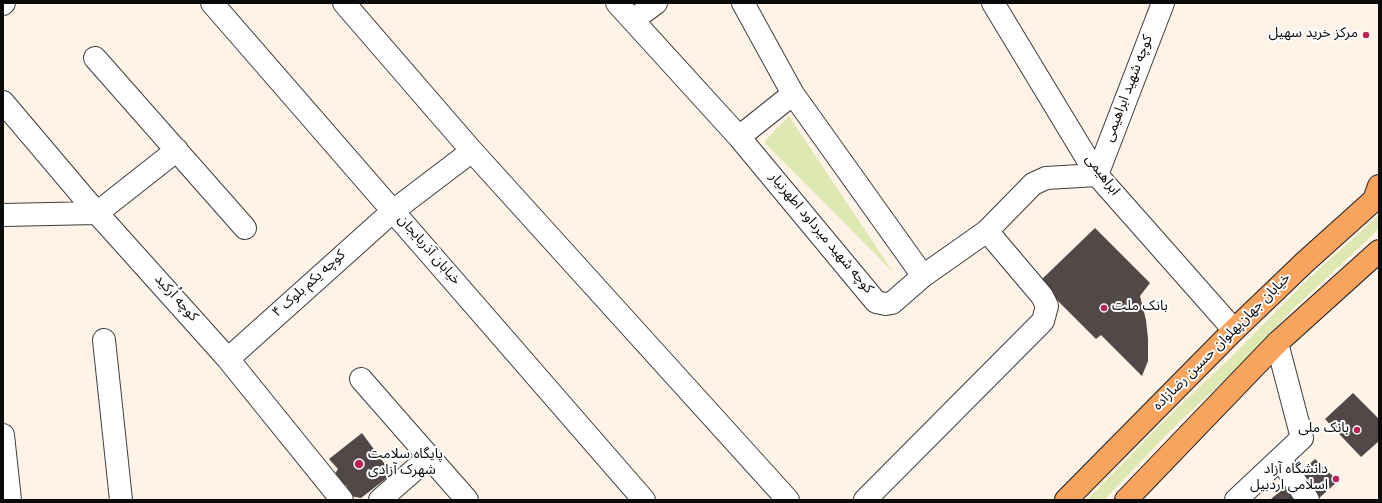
<!DOCTYPE html>
<meta charset="utf-8">
<style>
body{margin:0}
#map{position:relative;width:1382px;height:503px;overflow:hidden;background:#fff3e7;font-family:Georgia,serif}
canvas{display:block}
.frame{position:absolute;inset:0;border:4px solid #0a0a0a;pointer-events:none}
</style>
<div id="map">
<canvas width="1382" height="503"></canvas>
<div class="frame"></div>
</div>
<script>
const ctx = document.querySelector('canvas').getContext('2d');
ctx.lineJoin = 'round';
function paint(path, color) {
  ctx.fillStyle = color;
  ctx.fill(path, 'evenodd');
}
function trace(path, color, width, dash) {
  ctx.strokeStyle = color;
  ctx.lineWidth = width;
  ctx.lineCap = dash ? 'butt' : 'round';
  ctx.setLineDash(dash || []);
  ctx.stroke(path);
}
function drawText(font, color, halo, rows, align = 'center') {
  ctx.font = font + ' Georgia,"Noto Sans Arabic",serif';
  ctx.lineWidth = 4;
  ctx.setLineDash([]);
  ctx.textBaseline = 'middle';
  ctx.strokeStyle = halo;
  ctx.fillStyle = color;
  for (const [text, x, y, turn = 0] of rows) {
    ctx.save();
    ctx.translate(x, y);
    ctx.rotate((+turn || 0) * Math.PI / 180);
    ctx.textAlign = isNaN(turn) ? turn : align;
    if (halo) ctx.strokeText(text, 0, 0);
    ctx.fillText(text, 0, 0);
    ctx.restore();
  }
}
paint(new Path2D(`
 M789,116L893,272L764,142Z
 M1379,215V229L1290,312L1238,367L1175,426L1104,500H1087L1171,414L1230,358L1306,281Z`), '#dee8b2');
paint(new Path2D(`
 M1095,228L1150,283L1140,296L1146,320L1148,339V361L1142,376L1101,335L1096,339L1039,282Z
 M1353,393L1379,419V441L1361,457L1325,419Z
 M362,433L392,474L361,498L345,495L347,486L342,484L334,475L338,469L329,459Z
 M1315,459L1338,481L1317,500H1270Z`), '#524847');
const minor = new Path2D(`
 M212,3L644,500
 M344,3L472,151L788,500
 M617,3L739,137L876,302L886,304L892,303L923,276L987,231L1033,184L1046,178L1097,175L1163,3
 M743,3L793,94L923,276
 M993,3L1097,175L1234,330
 M3,4L4,3
 M633,20L656,3
 M95,58L245,228
 M3,102L97,213L228,359L342,500
 M739,137L793,94
 M3,215L97,213L177,150
 M104,340L121,500
 M228,359L393,211L472,151
 M361,379L467,500
 M3,435L10,500
 M1280,459L1308,500
 M380,500L429,457
 M865,500L1043,321L1047,306L1042,296L987,231
 M1236,500L1302,438L1277,343`);
const major = new Path2D(`
 M1066,500L1234,330L1305,262L1374,200L1379,186
 M1126,500L1277,343L1379,251`);
trace(minor, '#3d3d3d', 24);
trace(major, '#1b1b1b', 24);
trace(minor, '#fff', 22);
trace(major, '#f8a45e', 22);
for (const [x, y, r, color] of [
 [1366,35,4,"#b82458"],
 [1104,308,4,"#b82458"],
 [1357,430,4,"#b82458"],
 [359,464,5,"#b82458"],
 [1336,479,4,"#b82458"]
]) {
  const dot = new Path2D();
  dot.arc(x, y, r, 0, 2 * Math.PI);
  ctx.fillStyle = color;
  ctx.fill(dot);
  trace(dot, '#fff', 1.5);
}
drawText('14px', '#0a0a0a', '#fff', [
 ["مرکز خرید سهیل",1358,35],
 ["بانک ملت",1112,308,"left"],
 ["بانک ملی",1349,430],
 ["پایگاه سلامت",368,456,"left"],
 ["شهرک آزادی",368,472,"left"],
 ["دانشگاه آزاد",1328,471],
 ["اسلامی اردبیل",1328,487]
], 'right');
drawText('14px', '#0a0a0a', '#fff', [
 ["کوچه شهید ابراهیمی",1130,89,-69],
 ["ابراهیمی",1101,176,53],
 ["کوچه شهید میرداود اطهرنیار",820,234,50],
 ["خیابان آذربایجان",428,251,49],
 ["کوچه یکم بلوک ۴",310,285,-42],
 ["کوچه اُرکید",175,299,48],
 ["خیابان جهان‌پهلوان حسین رضا‌زاده",1223,343,-45]
]);
</script>
